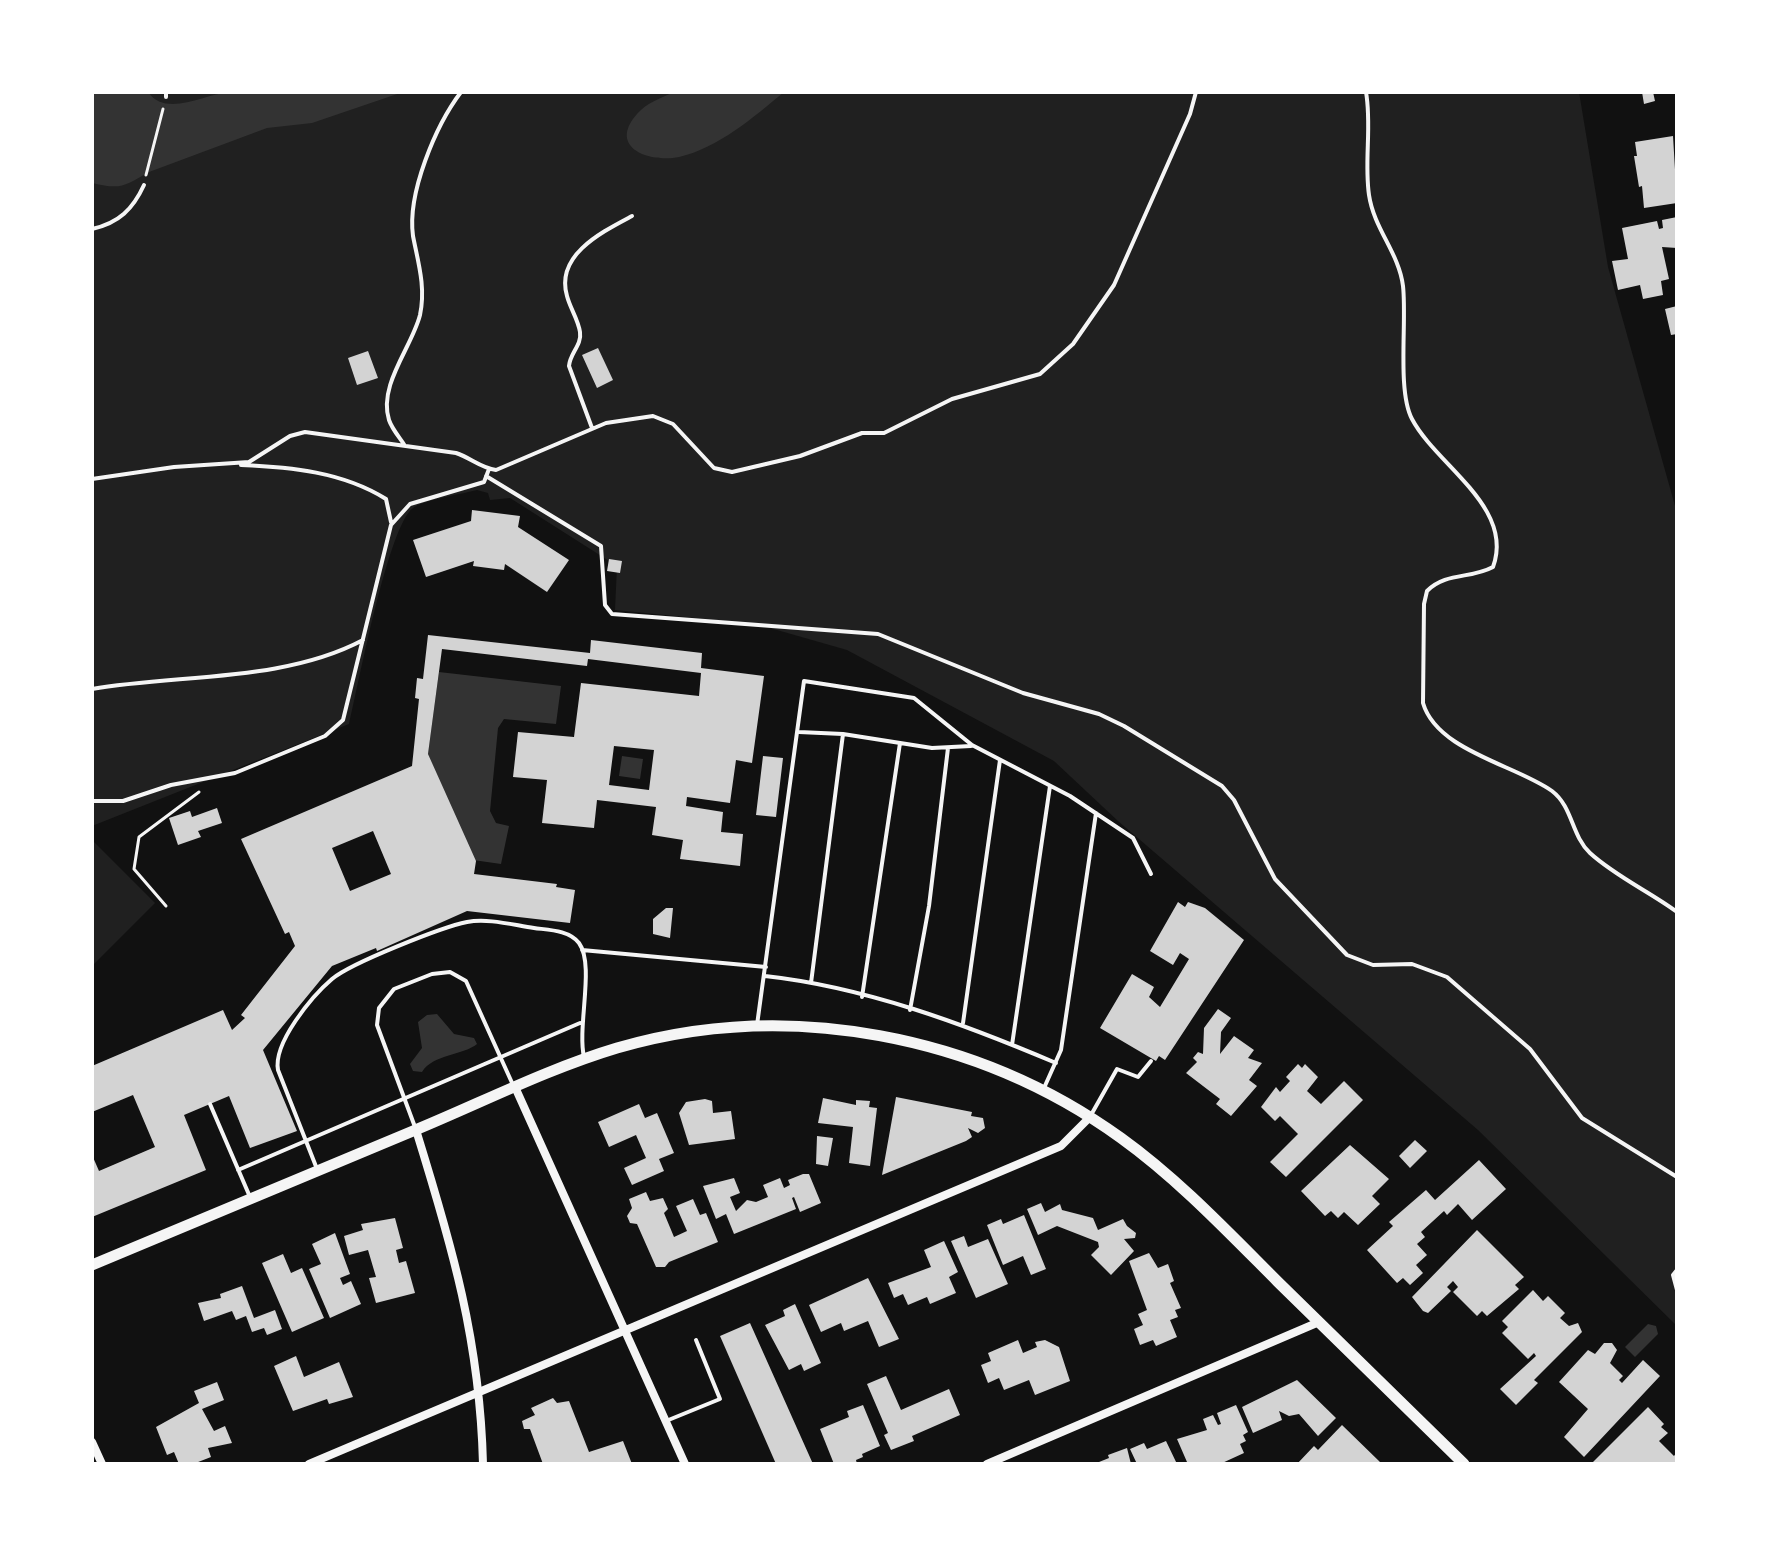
<!DOCTYPE html>
<style>
body{margin:0}
#map{position:relative;width:1769px;height:1556px;overflow:hidden;background:#111;font-family:Jost,sans-serif}
canvas{display:block}
.frame{position:absolute;inset:0;border:94px solid #fff;pointer-events:none}
</style>
<div id="map">
<canvas width="1769" height="1556"></canvas>
<div class="frame"></div>
</div>
<script>
const ctx = document.querySelector('canvas').getContext('2d');
ctx.lineJoin = 'round';
function paint(path, color) {
  ctx.fillStyle = color;
  ctx.fill(path, 'evenodd');
}
function trace(path, color, width, dash) {
  ctx.strokeStyle = color;
  ctx.lineWidth = width;
  ctx.lineCap = dash ? 'butt' : 'round';
  ctx.setLineDash(dash || []);
  ctx.stroke(path);
}
paint(new Path2D(`
 M92,92H1579L1608,267L1677,513V1326L1478,1130L1118,821L1054,761L847,650L756,624L615,610L617,566L510,498L490,500L488,493L477,490C462,494 423,500 413,508C388,526 358,687 349,724L92,826Z
 M92,840L155,903L92,966Z`), '#202020');
paint(new Path2D(`
 M92,92H148C166,118 205,94 229,92C286,87 346,92 403,92L312,123L267,128L149,172C124,186 122,190 92,183Z
 M674,92H784C754,117 718,148 679,157C650,163 607,148 637,114C646,103 661,98 674,92Z
 M439,672L561,686L556,724L504,719L498,728L490,811L496,823L509,826L501,864L473,860L428,754Z
 M622,756L643,759L640,779L619,776Z
 M437,1014L454,1034L474,1038L477,1044C464,1055 433,1054 422,1072L413,1071L410,1064L422,1048L418,1022L427,1015Z
 M1648,1324L1656,1326L1658,1334L1635,1357L1625,1347Z`), '#333');
paint(new Path2D(`
 M1642,92H1653L1655,101L1644,104Z
 M1673,136L1677,203L1644,208L1642,186L1639,187L1634,156H1637L1635,142Z
 M1677,217V248L1662,247L1669,279L1661,281L1663,295L1643,299L1640,285L1618,290L1612,261L1628,259L1622,228L1657,221L1659,229L1663,228L1662,220Z
 M1677,306V334L1671,335L1665,309Z
 M598,348L613,380L597,388L582,355Z
 M368,351L378,378L357,385L348,358Z
 M472,510L520,516L518,527L569,560L547,592L505,564L504,570L473,566L474,561L426,577L413,540L471,521Z
 M609,559L622,561L620,573L607,571Z
 M428,635L590,653L591,640L702,653L701,668L764,676L752,763L736,760L730,803L687,797L686,806L723,812L721,832L743,834L740,866L680,859L683,840L652,835L656,807L597,800L594,828L542,823L547,780L513,777L518,732L574,737L581,683L699,696L701,673L588,659L587,666L442,649L428,754L476,861L474,874L557,884L556,887L575,890L570,923L467,911L377,951L376,948L332,966L263,1050L297,1131L250,1148L229,1096L210,1104L184,1115L206,1170L92,1217V1155L99,1171L155,1147L133,1095L92,1112V1066L223,1010L232,1030L245,1018L241,1015L295,946L289,932L285,934L241,839L412,766L419,699L415,698L417,678L423,679ZM614,746L654,750L649,790L609,785ZM373,831L391,874L350,891L332,848Z
 M763,756L783,758L776,817L756,815Z
 M217,808L222,823L198,831L201,837L178,845L169,818L190,811L192,817Z
 M1178,902L1185,907L1188,902L1205,908L1244,940L1165,1060L1159,1056L1156,1061L1100,1028L1132,974L1154,987L1149,997L1160,1007L1189,959L1180,953L1173,965L1150,951Z
 M666,908H673L670,938L653,934V919Z
 M1218,1009L1231,1018L1221,1032L1220,1054L1234,1036L1254,1050L1248,1058L1262,1063L1249,1080L1257,1086L1231,1116L1216,1104L1220,1099L1186,1073L1197,1062L1193,1058L1198,1052L1203,1054L1204,1028Z
 M1298,1064L1302,1068L1305,1064L1318,1077L1307,1091L1321,1104L1344,1081L1363,1100L1286,1177L1270,1162L1298,1134L1280,1116L1275,1121L1261,1107L1276,1087L1280,1092L1290,1081L1286,1077Z
 M896,1097L972,1112L971,1116L983,1118L985,1128L978,1133L968,1128L972,1137L966,1141L882,1175Z
 M823,1098L856,1105V1100L870,1101L869,1107L877,1108L870,1166L849,1163L853,1127L818,1123Z
 M705,1099L712,1101L713,1113L731,1111L735,1139L689,1145L679,1113L686,1102Z
 M639,1104L645,1118L657,1113L674,1153L659,1159L664,1171L632,1185L624,1168L646,1158L636,1135L609,1147L598,1122Z
 M817,1136L833,1138L828,1166L816,1164Z
 M1415,1140L1427,1151L1410,1168L1399,1156Z
 M1350,1145L1389,1179L1372,1196L1380,1204L1358,1225L1344,1212L1338,1218L1331,1211L1325,1216L1301,1191Z
 M1479,1160L1506,1189L1472,1220L1458,1204L1447,1215L1444,1211L1421,1232L1425,1237L1417,1244L1427,1255L1416,1265L1423,1273L1410,1285L1403,1278L1397,1283L1367,1250L1393,1226L1389,1222L1426,1190L1435,1200Z
 M803,1174H809L821,1203L800,1212L794,1197L792,1198L796,1209L734,1234L726,1214L716,1219L703,1186L734,1178L740,1193L730,1197L736,1211L747,1200L756,1202L768,1197L763,1185L780,1178L784,1188L790,1185L788,1180Z
 M646,1192L650,1201L663,1198L668,1209L664,1213L674,1237L687,1231L676,1206L693,1199L700,1215L706,1213L718,1242L669,1262L665,1267H656L637,1224L630,1223L627,1216L632,1208L629,1199Z
 M1041,1203L1045,1212L1060,1204L1062,1210L1093,1218L1098,1230L1123,1219L1127,1226L1136,1233L1135,1238L1124,1239L1134,1251L1111,1275L1091,1255L1099,1247L1098,1242L1057,1226L1038,1235L1027,1209Z
 M1024,1215L1046,1269L1031,1275L1023,1256L1003,1265L987,1225L1001,1219L1003,1224Z
 M395,1218L403,1248L396,1250L399,1263L406,1261L415,1293L376,1303L369,1278L376,1277L368,1250L349,1255L344,1236L363,1230L361,1224Z
 M1477,1230L1524,1277L1515,1285L1519,1289L1487,1316L1482,1311L1477,1316L1453,1292L1458,1287L1453,1281L1447,1287L1451,1291L1428,1313L1423,1311L1412,1297Z
 M335,1233L350,1274L340,1278L343,1285L351,1281L361,1304L330,1318L309,1269L321,1264L312,1244Z
 M964,1236L968,1247L988,1239L1008,1284L976,1298L951,1241Z
 M944,1241L958,1272L949,1277L956,1293L930,1304L927,1297L908,1305L903,1294L894,1298L888,1283L931,1267L924,1250Z
 M1149,1253L1158,1268L1168,1264L1174,1281L1170,1283L1181,1308L1175,1310L1178,1317L1170,1320L1177,1337L1156,1346L1153,1340L1140,1345L1134,1329L1143,1325L1138,1314L1147,1310L1129,1261Z
 M283,1254L291,1273L302,1268L324,1318L292,1332L262,1263Z
 M868,1278L899,1339L879,1347L868,1321L844,1331L841,1323L821,1332L809,1305Z
 M242,1286L254,1318L275,1310L282,1329L267,1335L264,1328L252,1332L246,1316L236,1320L232,1311L204,1321L198,1303L221,1298L220,1294Z
 M1533,1290L1543,1301L1548,1296L1565,1313L1560,1318L1569,1326L1578,1323L1582,1332L1534,1380L1538,1383L1516,1405L1500,1389L1536,1356L1534,1353L1528,1359L1502,1333L1508,1327L1502,1321Z
 M795,1304L821,1363L804,1371L801,1364L789,1370L765,1325L785,1316L783,1310Z
 M750,1323L813,1464H776L720,1336Z
 M1018,1340L1023,1353L1037,1347L1035,1342L1045,1340L1059,1347L1070,1381L1035,1395L1029,1380L1004,1390L999,1378L988,1383L981,1365L991,1361L988,1353Z
 M1604,1343H1612L1617,1350L1610,1363L1623,1376L1619,1380L1622,1383L1643,1360L1660,1376L1584,1457L1564,1437L1588,1409L1559,1382L1588,1350L1595,1354Z
 M296,1356L304,1377L339,1362L353,1397L329,1404L327,1399L293,1411L274,1366Z
 M886,1376L901,1410L949,1389L960,1415L912,1436L914,1441L891,1450L884,1435L888,1433L867,1384Z
 M1297,1380L1336,1418L1318,1436L1299,1414L1289,1416L1279,1411L1282,1420L1253,1433L1242,1407Z
 M217,1382L224,1400L202,1409L214,1431L225,1426L232,1443L208,1448L211,1457L193,1464H179L174,1452L167,1455L156,1427L199,1403L194,1391Z
 M553,1398L557,1403L569,1401L589,1452L623,1441L632,1464H543L530,1429H524L522,1421L535,1415L531,1408Z
 M863,1405L880,1446L862,1454L863,1457L856,1460L857,1464H834L820,1429L849,1417L847,1411Z
 M1236,1405L1248,1432L1243,1435L1246,1441L1240,1444L1244,1453L1220,1464H1181L1187,1462L1177,1439L1207,1430L1203,1419L1213,1415L1218,1425L1221,1424L1217,1413Z
 M1648,1407L1664,1424L1661,1427L1668,1433L1659,1441L1674,1456L1677,1452V1464H1591Z
 M1342,1425L1380,1462L1378,1464H1297L1314,1446L1318,1450Z
 M1166,1441L1177,1464H1137L1130,1449L1144,1443L1147,1449Z
 M1127,1448L1131,1464H1094L1109,1458L1108,1455Z`), '#d3d3d3');
trace(new Path2D(`
 M146,175L163,109
 M166,906L134,869L139,837L199,792`), '#f5f5f5', 3);
trace(new Path2D(`
 M1366,92C1372,126 1364,161 1369,195C1374,229 1399,253 1403,286C1407,321 1397,391 1412,419C1436,465 1515,507 1493,567C1471,579 1446,572 1427,591L1424,604L1423,703C1437,751 1516,765 1552,791C1573,807 1571,835 1590,853C1615,876 1650,892 1677,912
 M166,97V92
 M92,229C119,223 133,209 144,185
 M592,428L569,366C570,353 582,345 580,332C578,319 570,308 567,296C555,255 602,232 632,216
 M405,446C400,438 392,429 389,420C378,385 412,347 420,315C426,287 418,262 413,236C407,193 436,125 461,92
 M241,465C291,467 343,472 386,499L391,522
 M486,476L601,546L605,605L612,614L878,634L1023,693L1099,714L1124,726L1222,786L1234,800L1275,879L1347,955L1373,965L1412,964L1447,977L1530,1049L1582,1118L1677,1177
 M92,479L174,467L249,462L290,436L305,432L456,453C471,458 481,468 496,470L606,423L653,416L673,424L714,468L732,472L800,456L862,433H884L952,399L1040,374L1073,344L1114,285L1190,114L1196,92
 M92,689C180,674 284,682 363,640
 M799,732L843,734L932,748L971,746
 M92,801H123L171,785L235,773L325,736L343,720L391,525L410,504L484,482L489,469
 M582,950L766,967
 M765,976C865,987 964,1024 1056,1063
 M811,983L843,734
 M862,997L900,743
 M910,1010L929,906L948,748
 M963,1023L1000,760
 M757,1025L804,681L914,698L972,745L1070,796L1133,838L1151,874
 M1012,1045L1050,786
 M1044,1088L1061,1050L1096,813
 M210,1104L250,1197
 M1091,1115L1117,1069L1138,1077L1151,1061
 M415,1127L377,1025L379,1008L394,989L432,974L450,972L466,981L513,1085
 M317,1169L278,1070C273,1043 312,996 332,979C351,963 442,927 467,922C488,918 513,925 534,928C548,930 569,930 579,943C595,965 577,1026 584,1057
 M238,1170L580,1023
 M1677,1270L1673,1275L1677,1290
 M666,1421L720,1399L696,1340`), '#f5f5f5', 4);
trace(new Path2D(`
 M515,1087L685,1464
 M416,1130C452,1246 480,1341 483,1464
 M92,1442L102,1464
 M309,1464L1061,1146L1090,1117
 M987,1464L1319,1322`), '#f5f5f5', 8);
trace(new Path2D(`
 M92,1265C199,1220 306,1176 413,1131C481,1103 547,1069 617,1048C788,998 978,1035 1121,1138C1178,1179 1228,1232 1278,1282C1340,1343 1402,1403 1464,1464`), '#f5f5f5', 11);
</script>
